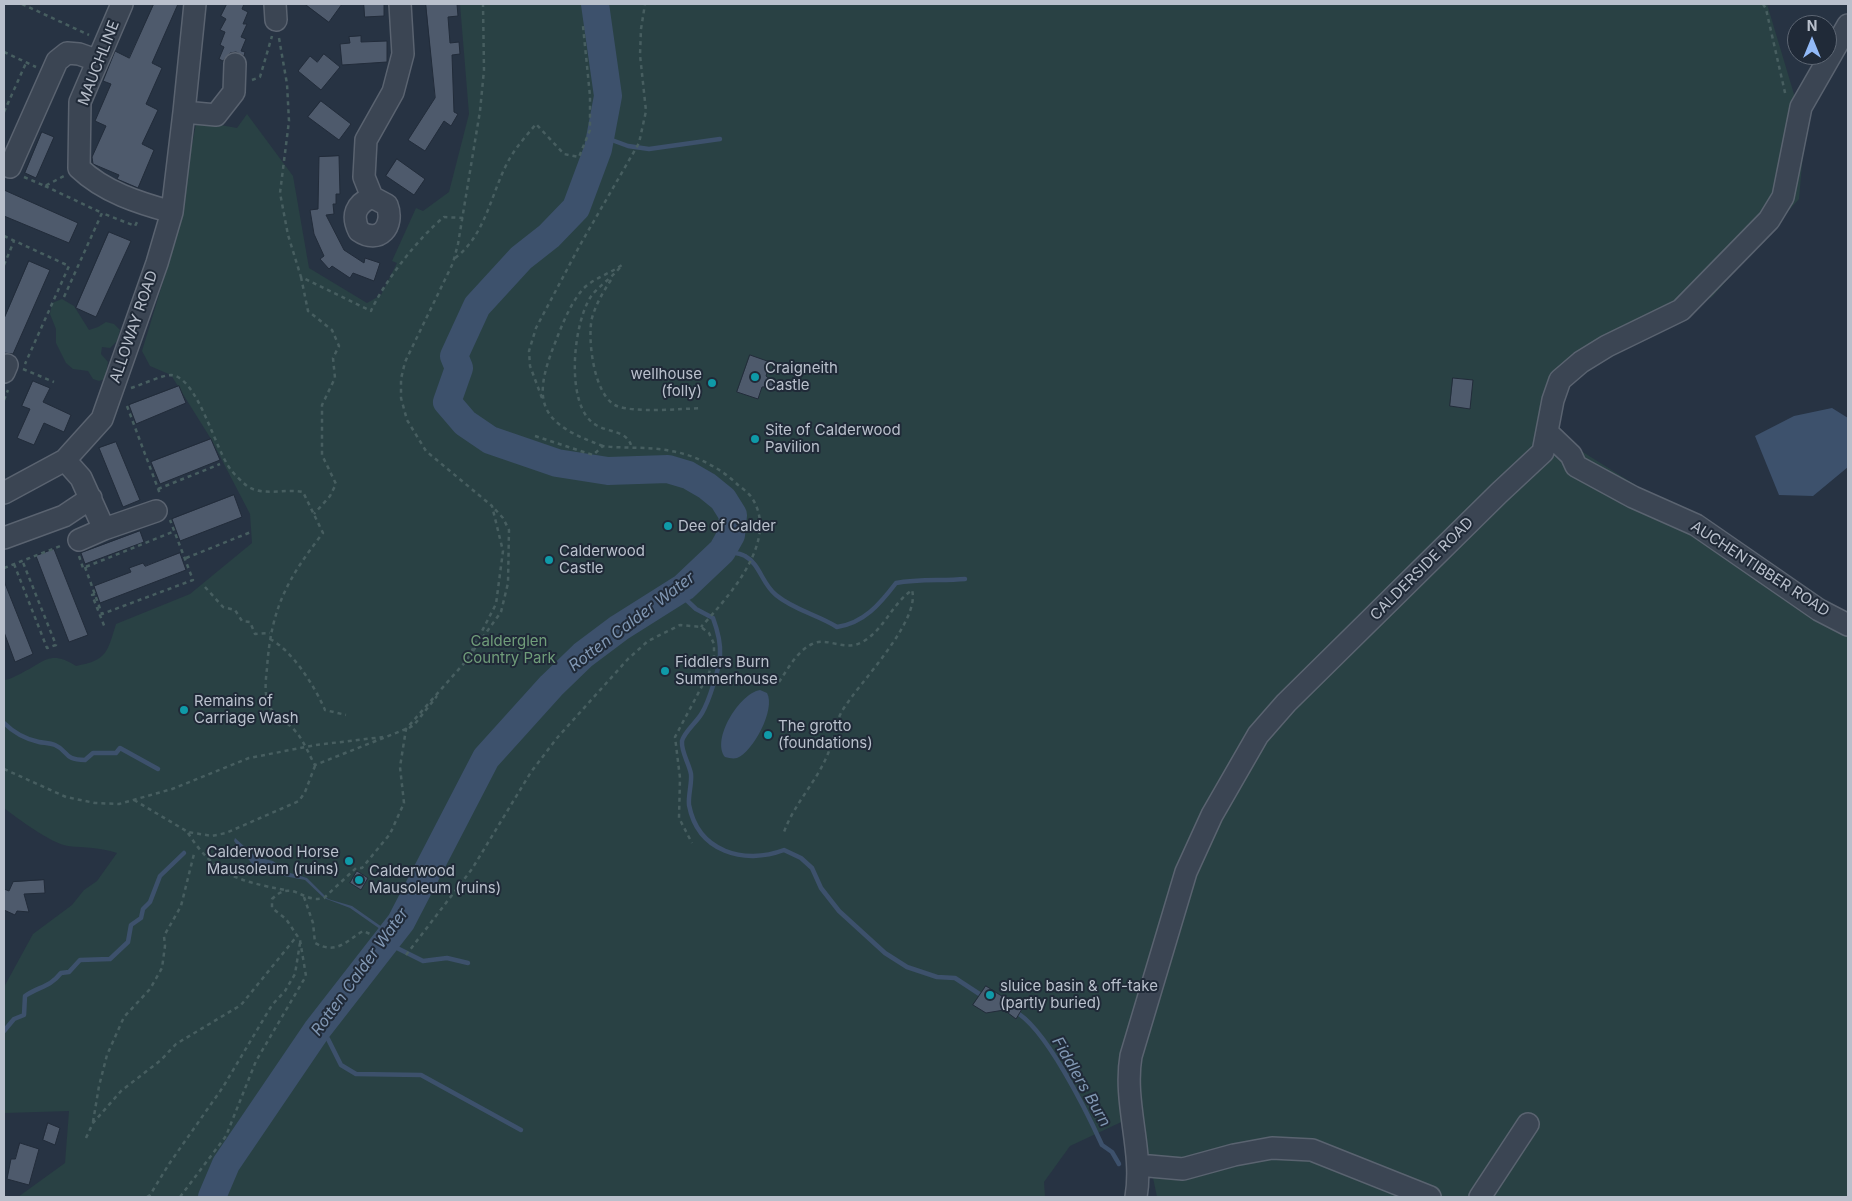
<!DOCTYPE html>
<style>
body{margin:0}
#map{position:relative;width:1852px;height:1201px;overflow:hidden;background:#273343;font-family:Inter,sans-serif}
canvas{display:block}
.frame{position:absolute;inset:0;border:5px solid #b9c0cc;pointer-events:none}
.north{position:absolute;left:1787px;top:15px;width:50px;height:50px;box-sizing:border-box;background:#202a38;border:1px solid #5d6673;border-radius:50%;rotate:0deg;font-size:14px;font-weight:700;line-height:20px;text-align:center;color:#b9c0cc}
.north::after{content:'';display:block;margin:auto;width:18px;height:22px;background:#92baf8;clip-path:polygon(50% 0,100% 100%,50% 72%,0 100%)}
</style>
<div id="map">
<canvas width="1852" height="1201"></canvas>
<div class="frame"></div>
<div class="north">N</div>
</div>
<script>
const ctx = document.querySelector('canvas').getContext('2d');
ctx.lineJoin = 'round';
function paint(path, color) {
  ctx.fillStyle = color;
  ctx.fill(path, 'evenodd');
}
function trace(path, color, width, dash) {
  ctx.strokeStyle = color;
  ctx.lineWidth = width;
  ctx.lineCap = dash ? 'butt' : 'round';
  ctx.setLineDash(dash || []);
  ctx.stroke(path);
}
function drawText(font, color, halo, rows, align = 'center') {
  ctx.font = font + ' Inter,sans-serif';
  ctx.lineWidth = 4;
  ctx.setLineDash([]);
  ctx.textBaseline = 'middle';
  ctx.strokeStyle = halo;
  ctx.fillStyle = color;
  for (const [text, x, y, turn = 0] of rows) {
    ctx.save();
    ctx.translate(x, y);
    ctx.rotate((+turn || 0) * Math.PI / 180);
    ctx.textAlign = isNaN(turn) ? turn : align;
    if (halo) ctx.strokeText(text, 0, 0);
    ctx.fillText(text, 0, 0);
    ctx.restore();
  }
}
paint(new Path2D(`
 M460,4H1767L1805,131L1799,199L1712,297L1581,373L1564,392L1559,426L1570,444L1829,606L1848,611V1197H1157L1131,1072L1132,1117L1070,1146L1044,1182L1045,1197H18L65,1163L69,1111L4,1113V987L33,934L72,905L84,890L97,881L117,853C99,847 86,848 68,846C52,844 17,818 4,808V680C9,680 13,677 18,675C44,663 49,649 76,666C107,660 107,653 116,624L190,594L252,543L250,514L211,439L171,375L150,366L142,351L170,259L196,124L204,122L237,128L247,114L293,176L309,268L367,303L381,295L397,263L392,261L416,208L423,211L449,192L469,114Z
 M62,299L74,306L89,330L98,327L106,322L114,324L120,330L117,341L110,348L102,347L101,354L108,362L105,379L99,381L93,379L88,371L73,369L66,363L56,343V329L50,314L52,303Z`), '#294144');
paint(new Path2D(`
 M1832,408L1848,418V467L1813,496L1779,495L1755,436L1794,416Z
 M760,690L767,693C776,709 753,752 737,758C733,759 729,758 725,757C711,739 740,693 760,690Z
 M235,838L256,857L273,861L287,872L307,878L328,899L352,906L392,934L390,936L350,908L324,898L305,880L279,875L268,869L253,865L234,841Z`), '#3d516c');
trace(new Path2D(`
 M601,136L628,146L649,149L720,139
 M722,551C728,553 739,552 745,556C760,564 762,584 776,595C794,610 818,615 837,627C864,623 880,604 896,583C919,579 942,581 965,579
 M679,593L696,609L713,618C717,629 721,643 720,655C719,670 709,701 702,713C697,722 684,732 682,741C681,752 689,763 691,774C692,784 688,795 689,805C698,852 744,865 784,850L801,858L812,868L821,888L839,911L885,953L907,967L937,977L955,978L984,997
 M4,723C14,733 25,739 39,742C44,743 50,743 55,745C69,751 63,760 85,760L93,753H116L120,748L158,769
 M385,942L423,961L447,958L468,963
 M1014,1011C1045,1026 1087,1112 1102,1145L1112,1152L1119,1164
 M317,1030L328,1039L341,1065L356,1074L421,1075L521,1130
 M4,1031L14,1019L24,1015L25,996C39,986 49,988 61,973L69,972L80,960L110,959L128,942L131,925L141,918L143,909L150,902L160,876L184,853`), '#3d516c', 4.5);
trace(new Path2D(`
 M212,1197L226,1164L317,1030L401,922L486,758L551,686L583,655L619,628L684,587L722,551L731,535L733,515L723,499L707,486L688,475L668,469L608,471L557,463L490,440L465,423L447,402L459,368L454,356L477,306L521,258L549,236L576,208L598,149L608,96L595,4`), '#3d516c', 28);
const building = new Path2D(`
 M154,4H178L152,63L162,68L146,104L158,110L142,144L154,150L138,188L117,179L119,175L93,164L92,157L106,126L95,121L111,84L103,81L115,51L129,58Z
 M227,4H244L242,9L248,12L243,24H247L241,37L246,39L241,51L245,52L244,56L236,52L230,53L223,61L219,59L224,47L220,45L225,32L220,30L226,19L221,16Z
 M305,4H342L329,22Z
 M364,4H384V16L365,17Z
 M426,4H457L458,16L448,17L450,43L459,42L460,54L452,55L454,112L458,114L451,126L444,121L425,151L408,140L435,98Z
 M361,36V42L387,41V62L342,65L340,44L350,43L349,37Z
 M324,54L340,67L321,90L298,71L310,56L317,62Z
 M321,101L351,124L339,140L308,117Z
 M42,132L54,137L36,178L25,173Z
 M339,156L340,194H336V204H333L334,214L326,215L344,250L364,263L365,258L380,263L374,281L353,273L350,278L332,266L329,269L320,259L324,256L314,234L310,210L318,209L319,157Z
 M397,159L425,179L414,195L386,176Z
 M4,190L78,223L69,243L4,216Z
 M109,232L131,241L96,317L76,308Z
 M29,261L50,270L13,354L4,353V319Z
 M750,355L770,362L766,376L778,386L762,387L758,399L737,392Z
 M1453,378L1473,380L1470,409L1450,406Z
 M33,381L50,388L43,402L71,415L64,432L44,423L34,445L17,438L30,409L22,406Z
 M179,386L186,403L136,424L129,405Z
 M211,439L220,460L160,484L151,462Z
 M116,442L140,500L123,507L99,448Z
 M234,495L242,517L180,541L172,519Z
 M140,531L144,542L85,564L81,553Z
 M54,549L88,635L69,642L36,556Z
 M180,553L186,570L100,603L94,586L131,572L129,568L143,563L145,566Z
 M4,581L33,654L15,662L4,632Z
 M357,871L368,878L361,890L350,883Z
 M44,880L45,893L24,894L29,912L17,911L15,915L4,910V889L9,891L13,882Z
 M986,986L1022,1009L1016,1019L1004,1010L986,1013L973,1005Z
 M48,1123L60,1128L55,1145L43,1140Z
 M20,1143L39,1149L29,1185L7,1179L11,1159H15Z`);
paint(building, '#4e5a6c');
trace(building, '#222c3a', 1);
const minor = new Path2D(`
 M122,4L80,102L79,168C104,192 139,203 172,212
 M275,4L276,20
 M184,112L195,4
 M10,167L57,61L67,53L79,54L96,60
 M372,197C356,204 351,215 359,231C379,245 395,226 387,205L372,197L364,177L366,140L393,92L403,54L400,4
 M4,372L7,365
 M1548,433L1571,455L1576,466L1633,497L1696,525L1819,610L1848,625
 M65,460L81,478L104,529L156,511
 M4,493L65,460L102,419L157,263L172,212L184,112L216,115L234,92L235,64
 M4,538L64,516L91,498
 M79,540L104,529
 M1138,1165L1183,1169L1234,1155L1272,1148L1312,1150L1430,1197
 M1136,1197C1144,1151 1123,1103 1131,1056L1186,872L1212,815L1258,735L1286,703L1499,493L1543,452L1553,400L1560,380L1581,362L1607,346L1681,310L1769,220L1783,197L1801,107L1848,25
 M1480,1197L1528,1124`);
trace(minor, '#5a6370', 24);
trace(new Path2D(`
 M22,4L89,35
 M1763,4L1766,9L1786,97
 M279,38L287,84L289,121L280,193L288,235L301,277L371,311C384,282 419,237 444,217L463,218
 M4,52L36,67
 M252,80L260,77L272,36
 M4,112L26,63
 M24,177L45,186L64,176
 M45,186L102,213
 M4,236L69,266L25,364
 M455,258C487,234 491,191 510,158C517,146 527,135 536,124L564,154L579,157L590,130V96L583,26
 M4,265L14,241
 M301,277L308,311L332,330L339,346L333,358L335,378L322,405V455L336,484L330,496L314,514
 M611,280C603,292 596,304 592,318C587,339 594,397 617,406C635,413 681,409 701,408
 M64,297L102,213L135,226L138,220
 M23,369L54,382
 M131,388C141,385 162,375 171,375C198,377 215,450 231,470C235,475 242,482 247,486C263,497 286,488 303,492L323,533C287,579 271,609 267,668C266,678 264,692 268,702C273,718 287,720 296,732C304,741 309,755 315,765L406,729
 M542,398L530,366L529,351L536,328L580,245L639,143L646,111L640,55L641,29L645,4
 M4,400L8,390
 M127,406L160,494
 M535,436L593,455L603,446C625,449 649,446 671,451C695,455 721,468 738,485C743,489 749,493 752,498C780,541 728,597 701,627
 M603,446C542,424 530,405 555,343C562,325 570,304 583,289C594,278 609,274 622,265C613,277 600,285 592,295C573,321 564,407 596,425C609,433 629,430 632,449
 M158,489L220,464
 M79,556L83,568L175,531
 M186,558L251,532
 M14,564L47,648L56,645L22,560
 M85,567L102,614L193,580L170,520
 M4,568L63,545
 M205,587L223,607L235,610L242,621L250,622L255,634L270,633
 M95,594L92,595L105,628
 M270,639C293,651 315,687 325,710L346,715
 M473,651L501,612L508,583L509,530L503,518L493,507
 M779,682C788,669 797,651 812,644C828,636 845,653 864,641C885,628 892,604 912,590C921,621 858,684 842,711C835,724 834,737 829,751C818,781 793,804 783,835
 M409,728L414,725L437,696
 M4,769L66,797L95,803L119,804L172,789L249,758L316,745L383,737
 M134,800L188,832L212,836L226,833L299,801L305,792L315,766
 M188,833C215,875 238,881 285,890
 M304,897L313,923L315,943C337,955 346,941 363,931L370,934
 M406,955L472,869L531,772L557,738L628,659L648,641L680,625L701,627L709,633L714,644V656L709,673L675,737L680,778L679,818L692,843
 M93,1122L99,1086L107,1055L124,1017L150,989L162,968L165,946L164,936L181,906L194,854
 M86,1138L93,1123L121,1091L161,1060L176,1044L241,1005L297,936
 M147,1197L150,1195L169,1164L223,1087L272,1005L285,991L295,974L300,943
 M180,1197L226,1136L256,1061L306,976L300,940L286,919L272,908V899C293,878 302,904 324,898L356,868H362L390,834L404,803L400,767L406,729L467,660L496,604L503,551L492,506L426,451L407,420L401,398V379L405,362L453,263L458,244L480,111L484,70L483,4`), '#475e60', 2.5, [4, 4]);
trace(minor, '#3b4553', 21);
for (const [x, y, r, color] of [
 [755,377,5,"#0f9aa8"],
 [712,383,5,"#0f9aa8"],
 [755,439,5,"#0f9aa8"],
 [668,526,5,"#0f9aa8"],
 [549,560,5,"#0f9aa8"],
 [665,671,5,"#0f9aa8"],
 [184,710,5,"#0f9aa8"],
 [768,735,5,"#0f9aa8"],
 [349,861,5,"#0f9aa8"],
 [359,880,5,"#0f9aa8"],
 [990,995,5,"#0f9aa8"]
]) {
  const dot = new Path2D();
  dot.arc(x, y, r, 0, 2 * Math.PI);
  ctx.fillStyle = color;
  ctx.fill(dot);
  trace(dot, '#202a38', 2);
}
drawText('15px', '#b9c0cc', '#202a38', [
 ["MAUCHLINE",99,63,-69],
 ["ALLOWAY ROAD",134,327,-71],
 ["CALDERSIDE ROAD",1422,569,-45],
 ["AUCHENTIBBER ROAD",1760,569,33]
]);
drawText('15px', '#b9c0cc', '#202a38', [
 ["Craigneith",765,368],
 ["Castle",765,385],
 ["wellhouse",702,374,"right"],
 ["(folly)",702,391,"right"],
 ["Site of Calderwood",765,430],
 ["Pavilion",765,447],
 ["Dee of Calder",678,526],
 ["Calderwood",559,551],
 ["Castle",559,568],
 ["Fiddlers Burn",675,662],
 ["Summerhouse",675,679],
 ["Remains of",194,701],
 ["Carriage Wash",194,718],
 ["The grotto",778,726],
 ["(foundations)",778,743],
 ["Calderwood Horse",339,852,"right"],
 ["Mausoleum (ruins)",339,869,"right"],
 ["Calderwood",369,871],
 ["Mausoleum (ruins)",369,888],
 ["sluice basin & off-take",1000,986],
 ["(partly buried)",1000,1003]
], 'left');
drawText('15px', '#709d7a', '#202a38', [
 ["Calderglen",509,641],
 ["Country Park",509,658]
]);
drawText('italic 16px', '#8097b3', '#202a38', [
 ["Rotten Calder Water",632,622,-37],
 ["Rotten Calder Water",360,972,-54],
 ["Fiddlers Burn",1081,1082,60]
]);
</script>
